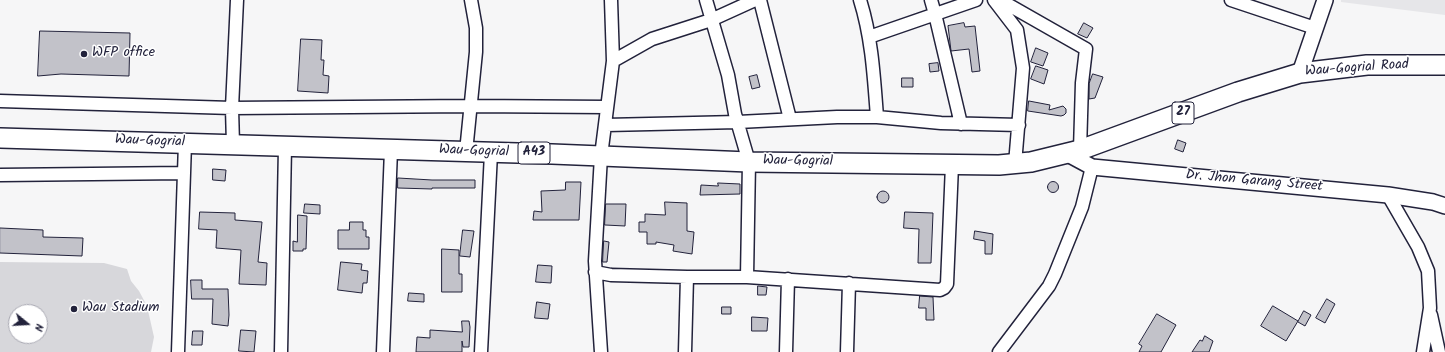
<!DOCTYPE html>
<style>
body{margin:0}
#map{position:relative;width:1445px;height:352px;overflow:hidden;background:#f6f6f7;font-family:Kalam,sans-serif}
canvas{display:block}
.north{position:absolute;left:8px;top:304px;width:40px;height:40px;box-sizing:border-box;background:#fff;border:1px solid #a7a7b1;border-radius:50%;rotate:108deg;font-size:11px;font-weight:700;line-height:16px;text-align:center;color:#22223b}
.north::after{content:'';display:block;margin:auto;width:14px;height:18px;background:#22223b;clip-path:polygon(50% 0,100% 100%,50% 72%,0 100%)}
</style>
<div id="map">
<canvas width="1445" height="352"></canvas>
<div class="north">N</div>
</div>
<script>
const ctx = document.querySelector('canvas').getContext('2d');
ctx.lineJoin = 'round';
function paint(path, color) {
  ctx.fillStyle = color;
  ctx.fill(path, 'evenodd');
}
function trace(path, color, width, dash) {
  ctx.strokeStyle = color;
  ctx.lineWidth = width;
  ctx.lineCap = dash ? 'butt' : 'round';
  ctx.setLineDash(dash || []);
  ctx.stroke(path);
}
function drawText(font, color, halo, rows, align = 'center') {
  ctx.font = font + ' Kalam,sans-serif';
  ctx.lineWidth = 3;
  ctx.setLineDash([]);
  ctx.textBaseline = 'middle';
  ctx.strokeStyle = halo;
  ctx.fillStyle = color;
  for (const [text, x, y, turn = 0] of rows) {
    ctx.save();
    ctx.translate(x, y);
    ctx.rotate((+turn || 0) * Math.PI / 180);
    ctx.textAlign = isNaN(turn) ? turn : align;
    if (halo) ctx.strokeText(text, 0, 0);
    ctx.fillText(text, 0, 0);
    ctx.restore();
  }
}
paint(new Path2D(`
 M1341,0H1445V15L1341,2Z`), '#e6e6e9');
paint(new Path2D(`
 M0,262L104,263L127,269L131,281L139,291L147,306L154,337L151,352H0ZM16,312H40V336H16Z`), '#d7d7db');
const building = new Path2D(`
 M964,23L965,27L975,26L980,71L972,72L969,49L951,51L948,26Z
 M1084,23L1093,28L1087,38L1078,34Z
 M40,31L130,33L129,76L61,74L38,76Z
 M301,39L322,40L321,60H324L323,75L329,76L328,93L298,91Z
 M1036,48L1048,53L1043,66L1031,62Z
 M938,63L939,71L930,72L929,64Z
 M1036,66L1048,70L1044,84L1031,79Z
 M1093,74L1103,77L1095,98L1089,99V84Z
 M757,75L760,87L752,89L749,77Z
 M902,78H913V87H902Z
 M1029,101L1050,105L1049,110L1063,106L1066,109V113L1064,115L1061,116L1028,111Z
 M1178,140L1186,143L1183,152L1175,149Z
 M213,169L226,170L225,181L213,180Z
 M398,178L432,180H475V188H432V189L398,188Z
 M1047.5 187a5.5 5.5 0 1 1 11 0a5.5 5.5 0 1 1-11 0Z
 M566,182H581L579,220H533L534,211L542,212L541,191L565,190Z
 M718,183L740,184V194L700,195L701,185L718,186Z
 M877 197a6 6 0 1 1 12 0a6 6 0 1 1-12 0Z
 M665,202L687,203V231L694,232L692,254L673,251L674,245L656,242V244H647V232H639V222H645V214L665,215Z
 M305,204L320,205V214L304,213Z
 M606,204H626L625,226L605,225Z
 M200,212L235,213V220L262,222L258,262L267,263L266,285L239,284L241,250L216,248L217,230L199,229Z
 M905,212L933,213L931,263H918L919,229L904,228Z
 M298,215L307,216L306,249H303V251H293V241L297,242Z
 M350,222H363V230H366V237H369V249H338V230H349Z
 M0,228L43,230V237L83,238L82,256L0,253Z
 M463,230L474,231L470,257L460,256Z
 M975,231L993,234L992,254H985V241L974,239Z
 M604,241L609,242L607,262H603Z
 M442,249L459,250V274H462V292H442Z
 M341,262L362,264L361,270L368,271L367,283H363L362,293L338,290Z
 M538,265L552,266L551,283L536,282Z
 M191,280H202V289H228L229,315L228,326L212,324L213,299H192Z
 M758,286L767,287L766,295H758Z
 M409,293L424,294V302L408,301Z
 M920,296L933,297L934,320H926V308H919Z
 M1327,299L1335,304L1325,323L1316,318Z
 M537,302L550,304L548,319L535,318Z
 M1273,306L1298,321L1286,341L1261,326Z
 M722,307H731V314H722Z
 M1304,311L1311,315L1305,326L1298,322Z
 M1157,314L1176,325L1161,352H1139L1142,346L1139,344Z
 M752,317L768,318L767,331H752Z
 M462,321H469L470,327L469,347H463L462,341V352H416L417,337L430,338V330L462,332Z
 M241,330L256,331L254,352L239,351Z
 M193,331H203L202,345H192Z
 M1205,336L1213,341L1209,352H1192L1200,340L1202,341Z`);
paint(building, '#c2c2c9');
trace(building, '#22223b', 1);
const minor = new Path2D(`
 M706,0L728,75L735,114L749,162L747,277
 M760,0L790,119
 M860,0C872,38 874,78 877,117
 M931,0L935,14L961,124
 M994,0L1017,30L1023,68L1015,164
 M1000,0L1086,49L1082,83L1080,150
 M1231,0L1315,28
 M869,37L976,0
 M613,61L652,39L711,20L755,0
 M0,101L232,108L470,106L607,107
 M606,125L738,122L837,117H877L941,123L1019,125
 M233,145L232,108L237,0
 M466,152L476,52V28L471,0
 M0,175L184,173
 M1388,195L1418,247L1428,271L1430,308L1423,352
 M595,272L611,275L687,277H747L940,290L944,288L947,284L952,165
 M1431,315L1439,352
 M178,352L185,143
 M281,352L285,147
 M383,352L391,150
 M481,352L491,153
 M601,352L595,261L601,156L613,61L611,0
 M685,352L687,277
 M786,352L788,279
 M847,352L849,283
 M999,352L1049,286L1055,274L1082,207L1092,167`);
const tertiary = new Path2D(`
 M1300,73L1325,0
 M1066,153L1092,167L1388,195L1433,202L1445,206`);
const primary = new Path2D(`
 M0,138L552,154L749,162L999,165L1031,162L1080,150L1238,92L1300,73L1367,65H1445`);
trace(minor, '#22223b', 15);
trace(tertiary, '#22223b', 18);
trace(primary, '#22223b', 22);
trace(minor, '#fff', 12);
trace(tertiary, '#fff', 15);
trace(primary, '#fff', 19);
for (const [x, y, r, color] of [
 [84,54,4,"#22223b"],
 [74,309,4,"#22223b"]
]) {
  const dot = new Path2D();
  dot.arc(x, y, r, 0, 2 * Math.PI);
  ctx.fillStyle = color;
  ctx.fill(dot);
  trace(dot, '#fff', 1.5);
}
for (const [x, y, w] of [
 [1183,113,22],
 [534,153,32]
]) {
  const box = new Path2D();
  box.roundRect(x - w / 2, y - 11, w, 22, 3);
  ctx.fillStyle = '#fff';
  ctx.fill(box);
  trace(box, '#22223b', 1);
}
drawText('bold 13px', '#22223b', null, [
 ["27",1183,113],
 ["A43",534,153]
]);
drawText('14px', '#22223b', '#fff', [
 ["WFP office",92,54],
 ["Wau Stadium",82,309]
], 'left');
drawText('14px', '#22223b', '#fff', [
 ["Wau-Gogrial Road",1357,69,-4],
 ["Wau-Gogrial",150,142,2],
 ["Wau-Gogrial",474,152,2],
 ["Wau-Gogrial",798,162,1],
 ["Dr. Jhon Garang Street",1254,182,5]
]);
</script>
